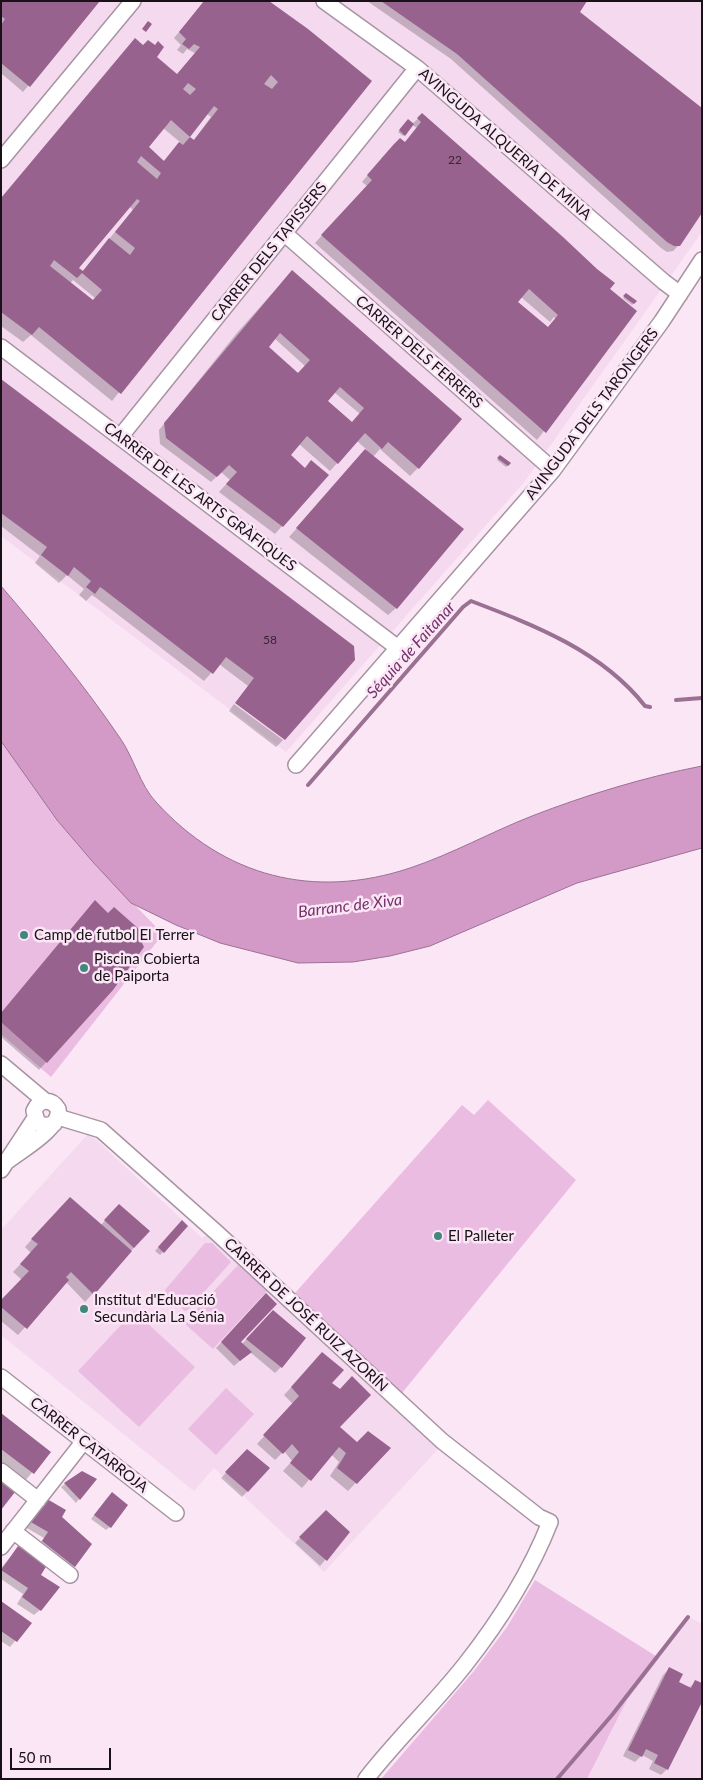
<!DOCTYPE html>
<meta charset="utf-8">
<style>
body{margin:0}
#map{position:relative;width:703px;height:1780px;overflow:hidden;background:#fbe6f6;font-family:Lato,sans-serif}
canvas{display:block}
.frame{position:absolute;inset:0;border:2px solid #181117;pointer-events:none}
.scale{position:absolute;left:10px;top:1748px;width:101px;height:22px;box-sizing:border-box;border:2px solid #181117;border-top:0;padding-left:6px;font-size:15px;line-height:18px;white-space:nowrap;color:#181117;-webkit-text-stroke:4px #fbe6f6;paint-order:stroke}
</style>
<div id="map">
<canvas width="703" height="1780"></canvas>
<div class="frame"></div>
<div class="scale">50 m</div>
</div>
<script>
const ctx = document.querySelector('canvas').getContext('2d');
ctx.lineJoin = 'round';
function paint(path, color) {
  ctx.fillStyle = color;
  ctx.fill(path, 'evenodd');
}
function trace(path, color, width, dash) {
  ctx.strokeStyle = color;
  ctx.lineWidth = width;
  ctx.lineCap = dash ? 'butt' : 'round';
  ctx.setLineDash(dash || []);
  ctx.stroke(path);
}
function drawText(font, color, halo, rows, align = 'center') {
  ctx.font = font + ' Lato,sans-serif';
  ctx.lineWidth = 5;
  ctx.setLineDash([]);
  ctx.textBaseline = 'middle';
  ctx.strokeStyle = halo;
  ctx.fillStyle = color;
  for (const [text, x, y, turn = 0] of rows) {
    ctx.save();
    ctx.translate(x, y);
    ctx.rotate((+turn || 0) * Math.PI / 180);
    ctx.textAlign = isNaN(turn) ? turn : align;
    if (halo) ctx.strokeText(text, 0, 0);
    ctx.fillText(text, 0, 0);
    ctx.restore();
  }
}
paint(new Path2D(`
 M1,1H702V232L525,481L286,752L1,536Z
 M87,1135H91L202,1238L208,1234L439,1448L324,1572L214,1468L194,1491L1,1335V1230Z
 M689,1617L702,1624V1779H587L627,1700Z`), '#f5d9ef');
paint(new Path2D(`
 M1,741L57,820L92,861L163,934L51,1077L1,1034Z
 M488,1100L576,1180L402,1393L397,1388L391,1389L299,1304L300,1299L295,1293L462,1105L474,1115Z
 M205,1243H212L231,1262L189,1309L185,1311L165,1294V1290Z
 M238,1265L267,1291L213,1349L184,1323Z
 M134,1311L195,1367L139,1427L78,1371Z
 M226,1388L254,1414L216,1455L188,1429Z
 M535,1580L659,1658L627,1700L587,1779H381L474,1671L507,1627Z`), '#ebbce2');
const water = new Path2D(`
 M1,586C43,635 84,685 120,738C134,758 140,785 156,802C224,877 314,900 410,868C452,854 491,832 532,816C586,795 645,777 702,766V848L577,883L430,946L390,956L353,962L298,963L220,943L176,925L131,903L92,861L57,820L1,741Z`);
paint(water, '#d39ac8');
trace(water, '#9b7193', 1);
paint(new Path2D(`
 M1,1H99L23,92L1,73Z
 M205,1H266L315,150L112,401L31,335L23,342L1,326V199L135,40L177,75L195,53L187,49L183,54L177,50L181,45L174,38ZM207,114L211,117L193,141L189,137ZM163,128L180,142L163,162L147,148ZM129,206L133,210L82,272L77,268ZM73,280L95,298L93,301L69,285Z
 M367,1H586L579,11L679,245L673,251L667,252L661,248L451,59Z
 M422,115L635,312L537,440L315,243L367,186L362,182L388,151L405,143L417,128L412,125L403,136L398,132L407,122L412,124ZM521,297L550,322L554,317L556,319L548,328L517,302Z
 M292,271L418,468L410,476L380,449L373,457L396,608L388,615L289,537L367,450L357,441L330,471L299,444L289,456L304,469L327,475L275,534L219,492L230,480L221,472L211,482L160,444L159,430L236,334ZM274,338L305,366L297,374L267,347ZM334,392L360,414L352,423L327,401Z
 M626,295L635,302L632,305L623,298Z
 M1,380L352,646L285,739L236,702L248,686L219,664L204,681L95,597L92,595L86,601L79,595L84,589L67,575L59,583L35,563L40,556L1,526Z
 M500,457L509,464L506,467L497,460Z
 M234,704L283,740L276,747L229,711Z
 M95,902L112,989L39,1070L1,1037V1013Z
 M119,1205L149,1231L85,1302L66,1282L18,1335L1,1321V1302L22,1280L13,1272L31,1253L25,1247L62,1206L101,1225Z
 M182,1221L187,1226L160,1255L155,1251Z
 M260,1301L239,1342L242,1344L273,1312L281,1367L275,1373L250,1352L234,1366L216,1348Z
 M315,1362L331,1384L339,1427L357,1444L389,1448L348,1491L330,1476L339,1462L331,1454L302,1488L283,1471L292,1461L284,1451L275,1460L257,1444L293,1404L284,1395Z
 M1,1415L49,1452L25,1481L1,1463Z
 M247,1451L269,1468L242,1497L221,1478Z
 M65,1484L79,1499L76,1503L61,1487Z
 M108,1497L110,1527L106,1530L91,1519Z
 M42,1507L60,1517L74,1566L69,1572L37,1547L44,1538L25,1527Z
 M326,1512L349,1532L320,1566L295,1543Z
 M19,1547L40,1575V1610L34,1615L17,1604L23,1594L1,1579V1568Z
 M1,1602L30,1623L10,1647L1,1641Z
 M669,1669L677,1683L690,1687L695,1682L667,1769L661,1775L649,1769L653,1761L642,1755L635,1762L623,1756L663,1675Z`), '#0003');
trace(new Path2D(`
 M676,700L702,698
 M308,785L463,607L471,601C534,625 602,651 645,706L650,707
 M557,1779L612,1715L688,1617`), '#9b7193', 4);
paint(new Path2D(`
 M1,1H100L30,87L1,63V25L5,19L1,16Z
 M204,1H269L308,29L372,81L121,394L39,327L32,335L1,312V198L135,38L143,45L148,40L155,45L158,41L164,47L157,57L177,74L200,47L194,44L189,49L182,44L186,39L179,32ZM271,75L278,82L272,89L264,84ZM188,83L196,89L190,95L183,89ZM214,106L218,109L194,140L190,137L183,145L179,142L164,161L149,147L171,120L190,137ZM141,156L161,173L157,179L137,162ZM137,199L140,201L115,232L135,248L130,255L109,238L83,271L79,268ZM54,260L77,278L82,273L102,290L93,300L50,266Z
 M381,1H587L580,12L702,108V213L680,246H674L667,242L457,54Z
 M148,21L152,24L146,32L142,29Z
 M422,113L563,237L597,269L615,283L610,289L637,311L546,433L321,235L372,180L367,175L394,144L400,138L405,142L421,122L417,118ZM529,289L558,315L548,327L518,302Z
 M408,119L414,124L405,136L399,130Z
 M292,270L462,419L419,469L388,442L382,449L365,433L338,464L307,436L291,455L305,468L311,460L329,475L283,527L226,484L237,472L229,465L217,477L166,438L164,423ZM280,333L310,360L298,373L269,347ZM340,387L364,408L352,422L328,401Z
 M626,293L637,301L634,304L623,296Z
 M1,379L354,646L355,660L285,740L235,703L254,678L226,657L213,674L103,589L100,587L95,594L86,587L91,581L74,567L68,576L41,555L47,547L1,513Z
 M365,449L464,529L397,609L296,528Z
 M500,455L511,463L508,466L497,458Z
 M95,900L108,913L114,907L148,937L142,943L144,947L113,990L47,1063L1,1022V1013Z
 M70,1197L132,1251L94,1295L71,1272L66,1277L69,1280L27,1329L1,1307V1300L29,1271L20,1264L38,1244L31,1239Z
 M119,1204L150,1231L134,1248L104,1220Z
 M182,1220L188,1226L164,1253L158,1247Z
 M266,1293L277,1304L241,1342L252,1352L240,1361L221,1342Z
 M273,1310L306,1338L282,1368L246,1339Z
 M322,1352L344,1370L332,1383L340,1389L352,1376L371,1395L340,1427L357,1442L368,1431L391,1448L357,1484L337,1468L346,1453L339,1447L311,1481L290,1463L299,1452L292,1444L283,1454L263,1435L299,1396L291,1387Z
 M1,1413L51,1452L34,1474L1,1449Z
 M247,1449L270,1468L248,1492L225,1472Z
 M82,1471L97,1479L80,1500L64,1483Z
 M1,1481L15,1492L1,1510Z
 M112,1492L128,1505L111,1528L94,1515Z
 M47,1499L66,1510L62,1517L92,1544L75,1567L42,1541L48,1532L29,1521Z
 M326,1510L350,1532L327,1561L299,1537Z
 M18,1546L47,1565L41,1575L60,1587L41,1611L22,1597L28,1588L1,1570Z
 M1,1601L32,1623L17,1642L1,1631Z
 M669,1667L683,1674L679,1682L691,1688L695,1680L702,1683V1702L668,1770L654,1763L658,1755L646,1749L642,1757L628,1750Z`), '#97628d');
const minor = new Path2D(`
 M324,1L417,68L664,282L680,294
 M1,160L133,1
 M284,233L553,470
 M1,347L398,648
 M120,437L417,68
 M296,765L553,470L662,321L702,260
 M1,1064L45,1101
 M58,1117L101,1130L217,1233L442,1441L539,1517L550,1522C530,1573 498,1623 464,1666C433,1705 397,1739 366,1779
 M9,1160C22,1150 62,1127 58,1109C51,1098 39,1099 34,1111L37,1121L43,1126L54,1124
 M1,1170L35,1118
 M1,1377L176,1513
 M1,1471L38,1500
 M13,1531L70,1575
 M1,1547L84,1441`);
trace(minor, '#a794a3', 18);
trace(minor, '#fff', 15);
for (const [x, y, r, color] of [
 [24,935,5,"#42877d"],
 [84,968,5,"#42877d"],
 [438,1236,5,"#42877d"],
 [84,1309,5,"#42877d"]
]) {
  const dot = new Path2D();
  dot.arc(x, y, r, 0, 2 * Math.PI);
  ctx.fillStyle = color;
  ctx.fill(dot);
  trace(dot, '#fbe6f6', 2);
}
drawText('12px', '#382534', null, [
 ["22",455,160],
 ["58",270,640]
]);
drawText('15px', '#181117', '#fbe6f6', [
 ["AVINGUDA ALQUERIA DE MINA",505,144,41],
 ["CARRER DELS TAPISSERS",269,252,-51],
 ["CARRER DELS FERRERS",419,352,41],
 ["AVINGUDA DELS TARONGERS",592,414,-53],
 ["CARRER DE LES ARTS GRÀFIQUES",200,497,37],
 ["CARRER DE JOSÉ RUIZ AZORÍN",306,1315,43],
 ["CARRER CATARROJA",89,1445,38]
]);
drawText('15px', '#181117', '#fbe6f6', [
 ["Camp de futbol El Terrer",34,935],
 ["Piscina Cobierta",94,959],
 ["de Paiporta",94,976],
 ["El Palleter",448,1236],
 ["Institut d'Educació",94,1300],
 ["Secundària La Sénia",94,1317]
], 'left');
drawText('italic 16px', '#74316a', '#fbe6f6', [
 ["Séquia de Faitanar",411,650,-48],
 ["Barranc de Xiva",350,906,-7]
]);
</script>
